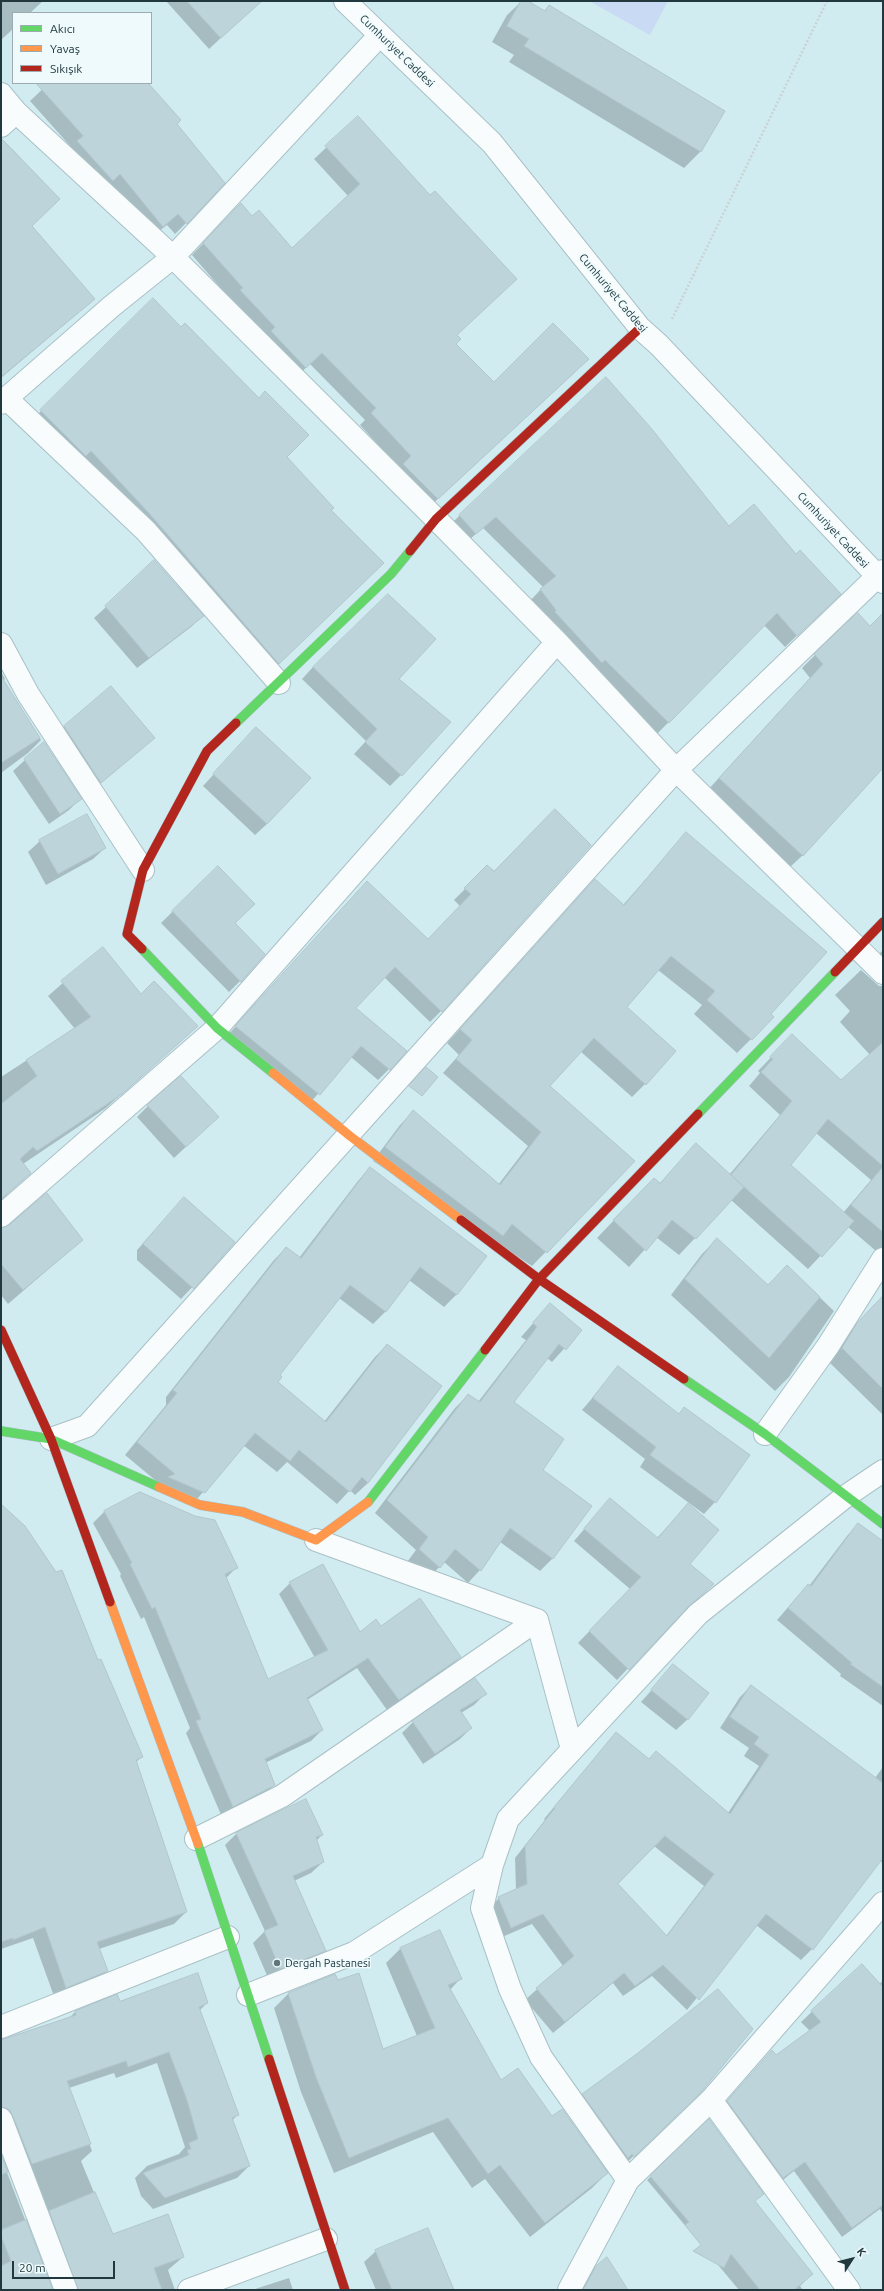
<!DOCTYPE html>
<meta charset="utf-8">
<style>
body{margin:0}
#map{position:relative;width:884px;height:2291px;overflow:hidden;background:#d1ecf1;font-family:Ubuntu,sans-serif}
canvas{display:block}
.frame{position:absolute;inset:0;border:2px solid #20383e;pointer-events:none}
.legend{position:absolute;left:12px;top:12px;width:140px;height:72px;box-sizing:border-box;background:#eefafc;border:1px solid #9cacb0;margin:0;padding:5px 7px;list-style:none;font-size:12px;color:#20383e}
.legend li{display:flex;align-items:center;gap:8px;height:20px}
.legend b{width:20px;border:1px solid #9cacb0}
.north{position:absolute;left:832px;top:2239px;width:40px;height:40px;-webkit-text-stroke:3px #eefafc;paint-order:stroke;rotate:54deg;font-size:11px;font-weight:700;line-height:16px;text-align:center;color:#20383e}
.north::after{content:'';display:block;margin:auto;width:14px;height:18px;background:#20383e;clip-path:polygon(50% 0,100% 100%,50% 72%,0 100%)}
.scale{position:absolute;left:12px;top:2261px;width:103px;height:18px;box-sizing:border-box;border:2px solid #20383e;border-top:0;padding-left:5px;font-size:12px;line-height:14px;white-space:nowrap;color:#20383e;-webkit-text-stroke:3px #eefafc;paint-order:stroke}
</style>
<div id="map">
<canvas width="884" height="2291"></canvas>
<div class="frame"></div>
<ul class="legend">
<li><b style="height:5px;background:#63d668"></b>Akıcı</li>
<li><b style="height:5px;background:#ff974d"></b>Yavaş</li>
<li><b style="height:5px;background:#b3261e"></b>Sıkışık</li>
</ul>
<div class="north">K</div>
<div class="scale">20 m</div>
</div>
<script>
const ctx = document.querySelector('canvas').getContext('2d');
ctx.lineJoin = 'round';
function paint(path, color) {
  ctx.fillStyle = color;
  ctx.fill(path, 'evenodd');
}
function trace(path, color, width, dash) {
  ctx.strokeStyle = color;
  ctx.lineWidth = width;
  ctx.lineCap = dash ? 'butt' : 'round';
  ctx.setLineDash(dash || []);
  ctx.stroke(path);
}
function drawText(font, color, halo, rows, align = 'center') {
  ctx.font = font + ' Ubuntu,sans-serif';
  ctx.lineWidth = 3;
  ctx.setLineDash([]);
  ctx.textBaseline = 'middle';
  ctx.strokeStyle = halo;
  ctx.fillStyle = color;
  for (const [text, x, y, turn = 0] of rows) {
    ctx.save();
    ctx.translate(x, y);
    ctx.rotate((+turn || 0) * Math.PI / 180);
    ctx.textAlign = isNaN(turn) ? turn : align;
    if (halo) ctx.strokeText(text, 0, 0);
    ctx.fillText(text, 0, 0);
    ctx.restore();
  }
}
paint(new Path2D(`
 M589,1H668L650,35Z`), '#c8daf4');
paint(new Path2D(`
 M1,1H43L30,13H13V29L1,40Z
 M166,1H249L254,7L209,49Z
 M522,1H526L544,11L549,6L724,111L700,152L684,168L509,62L514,55L492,42L507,15Z
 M49,83H147L176,124L186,223L175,234L167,225L151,237L67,153L72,148L30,101Z
 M358,118L456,335L455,344L494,383L576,371L426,510L399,468L360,425L365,420L310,364L294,379L231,300L192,255L229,216L252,217L292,250L348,196L314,159Z
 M11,148L59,199L31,226L94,299L1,378V156Z
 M153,300L330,511L371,575L267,675L30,422Z
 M460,515L728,527L828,606L785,647L764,625L656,735L529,602L543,587L483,528L463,545L448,527Z
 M106,607L202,616L191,627L137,668L94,618Z
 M870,627L883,629V748L803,855L789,868L706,792L810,678L802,668L815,655Z
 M313,667L398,679L401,775L390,786L354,754L366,741L302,679Z
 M1,672L5,679L3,681L41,740L28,753L1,773Z
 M64,727L153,738L89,793L53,738Z
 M245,740L267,824L255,835L203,786Z
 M25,760L80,799L69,810L49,824L13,771Z
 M686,834L769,1014L773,1017L737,1053L694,1014L702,1005L658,970L626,1007L645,1084L632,1097L580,1051L548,1086L634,1161L532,1266L373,1161L400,1125L413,1112L498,1185L528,1146L443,1073L459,1055L447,1043L595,881L623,905Z
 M40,841L105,848L93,859L46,885L28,852Z
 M218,867L234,923L240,981L229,992L161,923Z
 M494,872L441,1011L430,1022L384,977L355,1008L389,1069L378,1080L351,1057L308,1105L225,1038L367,882L428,941L460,906L454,900L477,877Z
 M103,948L141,996L197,1026L106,1108L23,1164L30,1173L1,1200V1077L75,1029L48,996Z
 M883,950V1257L848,1227L808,1269L731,1200L679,1255L656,1237L629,1267L597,1238L637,1196L659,1184L696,1145L729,1175L780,1115L749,1086L760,1073L758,1071L779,1049L841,1081L870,1055L840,1022L850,1011L835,995L861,970L879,986H882V983L867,966ZM816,1133L871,1180L843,1213L789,1165Z
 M148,1106L206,1128L174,1158L137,1117Z
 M370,1168L486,1256L456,1295L444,1307L409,1280L385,1312L373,1324L339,1298L279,1375L276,1383L324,1422L375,1357L387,1345L441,1386L368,1483L355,1495L350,1490L337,1504L287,1462L277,1472L243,1445L192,1505L161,1485L125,1455L166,1405V1397L274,1260L286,1248L299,1258L358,1181Z
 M184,1199L234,1243L181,1299L137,1260V1250Z
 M1,1228L82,1240L8,1304L1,1295Z
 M717,1239L767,1286L787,1266L834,1311L789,1377L775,1391L671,1295L702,1254Z
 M883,1297V1415L829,1362L844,1338Z
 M550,1304L581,1330L552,1362L547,1358L512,1403L542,1470L591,1506L552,1559L540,1571L500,1542L480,1570L468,1583L444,1562L427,1580L407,1562L416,1550L375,1513L455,1408L468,1395L478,1402L526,1340L521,1337Z
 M618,1368L715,1502L704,1514L640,1467L645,1459L582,1410Z
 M140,1493L237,1567L226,1578L267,1680L315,1658L279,1594L290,1583L359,1633L381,1628L460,1657L449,1668L387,1710L357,1668L307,1700L322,1730L311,1741L265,1763L274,1785L263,1796L222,1817L186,1733L190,1728L144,1617L141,1619L120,1576L121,1574L93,1523L104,1512Z
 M610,1499L657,1538L677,1516L688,1564L712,1584L680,1613L617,1680L578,1643L630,1589L574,1541Z
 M1,1505L97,1661L142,1757L136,1762L186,1912L174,1924L99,1949L107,1971L95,1982L55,1999L33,1938L1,1949Z
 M858,1524L883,1543V1706L840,1676L841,1674L777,1620L797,1597L809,1586L847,1536Z
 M673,1666L688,1719L676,1730L641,1702Z
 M751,1686L875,1778L883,1767V1863L880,1861L812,1949L801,1960L756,1925L687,2010L652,1976L623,1996L613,1983L553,2033L525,2000L563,1966L532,1924L500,1938L488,1909L499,1898L516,1890L515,1858L545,1820L544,1819L616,1733L649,1760L728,1813L759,1766L744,1756L749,1748L720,1728L740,1697ZM654,1846L704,1886L666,1936L617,1884Z
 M485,1694L474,1705L461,1713L471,1728L460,1739L423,1764L402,1733L413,1722Z
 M236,1834L322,1835L316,1841L323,1862L311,1873L294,1881L324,1951L313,1962L269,1980L253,1943L265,1931L225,1845Z
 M400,1949L460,1979L450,1990L501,2082L552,2117L607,2173L592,2188L530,2237L485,2179L472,2188L433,2132L334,2173L301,2092L274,2008L289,1993L338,1981L383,2050L417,2036L386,1963Z
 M856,1970L879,1984L883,1981V2214L880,2209L842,2237L794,2171L773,2188L717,2112L772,2051L776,2056L810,2031L801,2022Z
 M116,1996L119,2003H207L199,2011L238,2114L232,2121L249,2166L237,2178L153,2209L141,2196L135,2178L147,2166L179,2154L185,2147L157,2063L116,2078L114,2073L69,2088L92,2151L81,2161L112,2236L183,2257L168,2270L175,2290H63L13,2126L18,2120L1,2069V2045L69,2018L75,2012Z
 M583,2095L689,2103L622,2167L572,2106Z
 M1,2157L52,2290H1Z
 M659,2169L762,2194L754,2202L812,2274L800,2286L803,2290H739L647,2180Z
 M376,2251L453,2290H376L364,2262Z
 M597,2266L627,2290H579L586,2278Z
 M289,2278L293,2290H252Z`), '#0003');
const building = new Path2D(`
 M187,1H262L221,38Z
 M521,1H528L545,11L549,5L725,111L701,152L524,46L529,39L507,26Z
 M36,83H148L181,120L177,124L225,183L187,224L178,214L163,227L120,174L113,181L77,141L83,136Z
 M358,116L430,195L435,191L517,279L457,335L461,339L456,344L494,382L553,323L589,359L438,499L403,464L411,456L371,413L376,408L322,353L306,368L271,331L275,327L240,290L243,288L203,243L241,203L252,216L259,210L292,248L360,184L325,146Z
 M1,138L60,199L32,226L95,299L1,377Z
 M153,298L181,327L185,323L259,398L265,391L309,435L287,457L334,508L331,510L384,563L279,664L148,512L91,451L86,456L40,410Z
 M606,377L651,428L729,526L754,504L796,554L800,550L841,594L797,636L777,613L669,723L605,660L602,663L555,612L556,610L540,589L556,576L496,517L476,534L459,515Z
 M154,560L204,616L149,658L105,606Z
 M388,594L436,639L399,679L451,722L402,776L365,742L377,729L313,667Z
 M858,613L870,626L883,613V768L803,856L719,778L823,664L814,654Z
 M1,676L40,738L1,763Z
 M111,686L155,738L101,783L64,726Z
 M256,727L311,778L267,824L213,774Z
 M44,742L82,799L60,814L24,759Z
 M555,809L591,845L442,1012L395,967L356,1008L407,1051L390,1070L361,1046L320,1095L235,1026L367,881L428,939L471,894L464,888L487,865L494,871Z
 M87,814L106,848L58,874L39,840Z
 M686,832L827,952L771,1014L774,1017L752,1040L707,1000L715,991L671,956L627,1007L676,1051L646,1085L594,1038L550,1086L635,1161L547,1253L512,1224L503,1236L385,1147L413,1110L500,1185L541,1132L456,1059L472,1040L460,1029L595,879L624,905Z
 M218,866L255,904L235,923L265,954L241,982L172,911Z
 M103,947L141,994L154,981L198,1026L122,1094L37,1151L33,1147L20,1159L31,1173L1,1199V1104L37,1076L26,1060L91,1017L61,981Z
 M792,1034L841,1080L883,1042V1166L828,1119L791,1165L854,1221L822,1257L731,1175L792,1101L761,1072L773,1059L770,1057Z
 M426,1067L438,1077L422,1096L409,1086Z
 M181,1076L219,1117L186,1147L147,1105Z
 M696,1143L744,1187L696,1239L672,1220L646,1251L613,1220L654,1178L660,1183Z
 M370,1167L487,1256L457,1295L420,1267L386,1312L350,1285L280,1375L282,1377L278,1382L326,1422L387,1344L442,1386L368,1483L362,1477L350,1492L299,1450L290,1461L255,1433L205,1493L168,1477L175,1474L137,1442L177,1393L173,1390L286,1247L301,1258Z
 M883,1167V1232L851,1205Z
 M47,1193L83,1240L23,1290L1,1264V1228L9,1225Z
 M184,1197L235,1242L194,1289L143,1244Z
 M717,1238L768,1285L787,1265L820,1297L769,1358L685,1279Z
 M883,1296V1389L842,1348L857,1323Z
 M550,1303L582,1330L566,1350L559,1344L514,1402L564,1439L543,1470L592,1506L553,1559L510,1528L481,1571L455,1549L440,1568L419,1549L428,1537L387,1500L468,1394L480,1402L537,1327L533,1323Z
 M618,1366L679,1414L684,1407L750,1455L716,1503L650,1455L656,1447L593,1398Z
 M140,1492L195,1516L215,1520L238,1568L225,1574L268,1679L328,1650L289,1582L323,1564L360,1632L376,1619L381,1626L420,1598L461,1657L399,1700L368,1658L307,1698L323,1730L265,1759L275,1785L233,1807L196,1721L201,1719L155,1607L152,1609L130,1564L132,1563L104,1511Z
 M610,1498L658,1538L688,1503L719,1530L690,1564L714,1584L689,1606L629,1670L589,1631L641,1577L584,1529Z
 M1,1504L25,1526L56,1572L62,1570L98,1660L101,1659L143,1757L136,1760L187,1912L97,1942L108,1971L66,1988L45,1927L13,1940V1938L1,1942Z
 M858,1523L883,1541V1687L850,1664L852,1663L788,1608L808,1584L811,1586Z
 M673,1664L709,1693L688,1720L651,1690Z
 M475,1678L487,1694L460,1710L472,1728L435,1754L412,1721Z
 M751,1685L883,1783V1858L813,1950L766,1914L699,2000L663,1965L635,1986L624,1973L565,2022L536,1988L574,1956L543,1914L511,1928L498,1897L527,1884L525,1846L555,1808L554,1807L616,1732L649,1759L656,1751L730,1814L769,1755L754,1744L759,1737L730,1717ZM665,1836L714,1874L667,1936L618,1884Z
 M306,1799L323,1835L316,1837L324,1862L293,1876L326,1951L280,1969L264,1931L278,1925L236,1833Z
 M440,1930L462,1979L448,1985L501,2080L518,2068L552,2116L562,2109L608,2173L545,2223L500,2165L488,2174L448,2118L349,2158L316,2077L288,1993L335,1974L338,1980L359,1973L383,2049L435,2028L400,1948Z
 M862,1964L883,1987V2205L852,2228L805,2162L783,2178L727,2101L772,2050L776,2055L821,2022L811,2011Z
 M198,1973L208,2003L199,2007L239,2115L232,2118L250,2166L165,2198L143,2173L189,2155L187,2150L191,2149L189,2143L198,2139L187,2100L169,2052L128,2067L126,2061L67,2081L91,2144L32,2164L12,2114L9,2109L1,2107V2040L76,2015L75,2011L117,1994L120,2001Z
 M718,1989L753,2029L702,2091L634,2157L632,2154L628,2158L582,2094L638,2053Z
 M709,2119L764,2194L755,2201L813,2274L794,2290H760L731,2254L724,2268L693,2251L701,2245L685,2225L689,2222L650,2176Z
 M1,2154L8,2172L1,2175Z
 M95,2192L113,2234L168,2214L184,2257L154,2268L162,2290H78L49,2211Z
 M26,2220L53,2290H1V2266L11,2261L1,2236V2230Z
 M428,2228L454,2290H392L375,2250Z
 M607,2257L628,2290H583L596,2266Z`);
paint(building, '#bdd4da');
trace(building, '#b1c6cd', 1);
const street = new Path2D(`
 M345,1L492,143L640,328L659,345L883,582
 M1,94L16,112L173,257L436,519L557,642L676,770L883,973
 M1,126L16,112
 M7,399L146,531L279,683
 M1,403L112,306L173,257L380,35
 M1,644L28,694L143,870
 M1,1216L217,1028L557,642
 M765,1434L828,1346L883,1259
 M51,1439L87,1426L676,770L883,571
 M316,1540L537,1620
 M537,1620L572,1749
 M196,1839L282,1796L537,1620
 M492,1865L482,1908L510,1989L541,2057L628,2180
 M248,1995L354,1953L492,1865L508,1819L698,1614L846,1496L883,1471
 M1,2027L228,1937
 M711,2100L849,2290
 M1,2119L66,2290
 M189,2290L326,2239
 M569,2290L628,2180L711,2100L883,1903`);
const fast = new Path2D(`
 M236,723L391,574L410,551
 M142,949L217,1028L273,1073
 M698,1114L835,972
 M684,1379L765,1434L883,1524
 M1,1431L51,1439L159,1487
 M368,1502L485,1350
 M198,1844L269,2059`);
const slow = new Path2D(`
 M273,1073L350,1136L461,1220
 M159,1487L200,1505L243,1512L316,1540L368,1502
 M110,1602L198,1844`);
const jam = new Path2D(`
 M410,551L436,519L640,328
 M142,949L127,934L143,870L207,751L236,723
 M835,972L883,922
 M461,1220L539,1279L684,1379
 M1,1330L51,1439L110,1602
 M485,1350L539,1279L698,1114
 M269,2059L345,2290`);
trace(street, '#a9c1c6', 24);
trace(fast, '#a9c1c6', 10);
trace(slow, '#a9c1c6', 10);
trace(jam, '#a9c1c6', 10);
trace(new Path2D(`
 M672,319L827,1`), '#cad2d4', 2.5, [2, 2]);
trace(street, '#f8fcfd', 22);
trace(fast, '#63d668', 9);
trace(slow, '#ff974d', 9);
trace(jam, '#b3261e', 9);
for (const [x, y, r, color] of [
 [277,1963,4,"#5e777d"]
]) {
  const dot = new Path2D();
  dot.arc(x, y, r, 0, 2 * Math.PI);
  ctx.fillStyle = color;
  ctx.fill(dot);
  trace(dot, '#eefafc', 1.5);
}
drawText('11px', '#20383e', '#eefafc', [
 ["Cumhuriyet Caddesi",397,51,44],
 ["Cumhuriyet Caddesi",613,293,50],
 ["Cumhuriyet Caddesi",833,530,47]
]);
drawText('11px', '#20383e', '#eefafc', [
 ["Dergah Pastanesi",285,1963]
], 'left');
</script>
